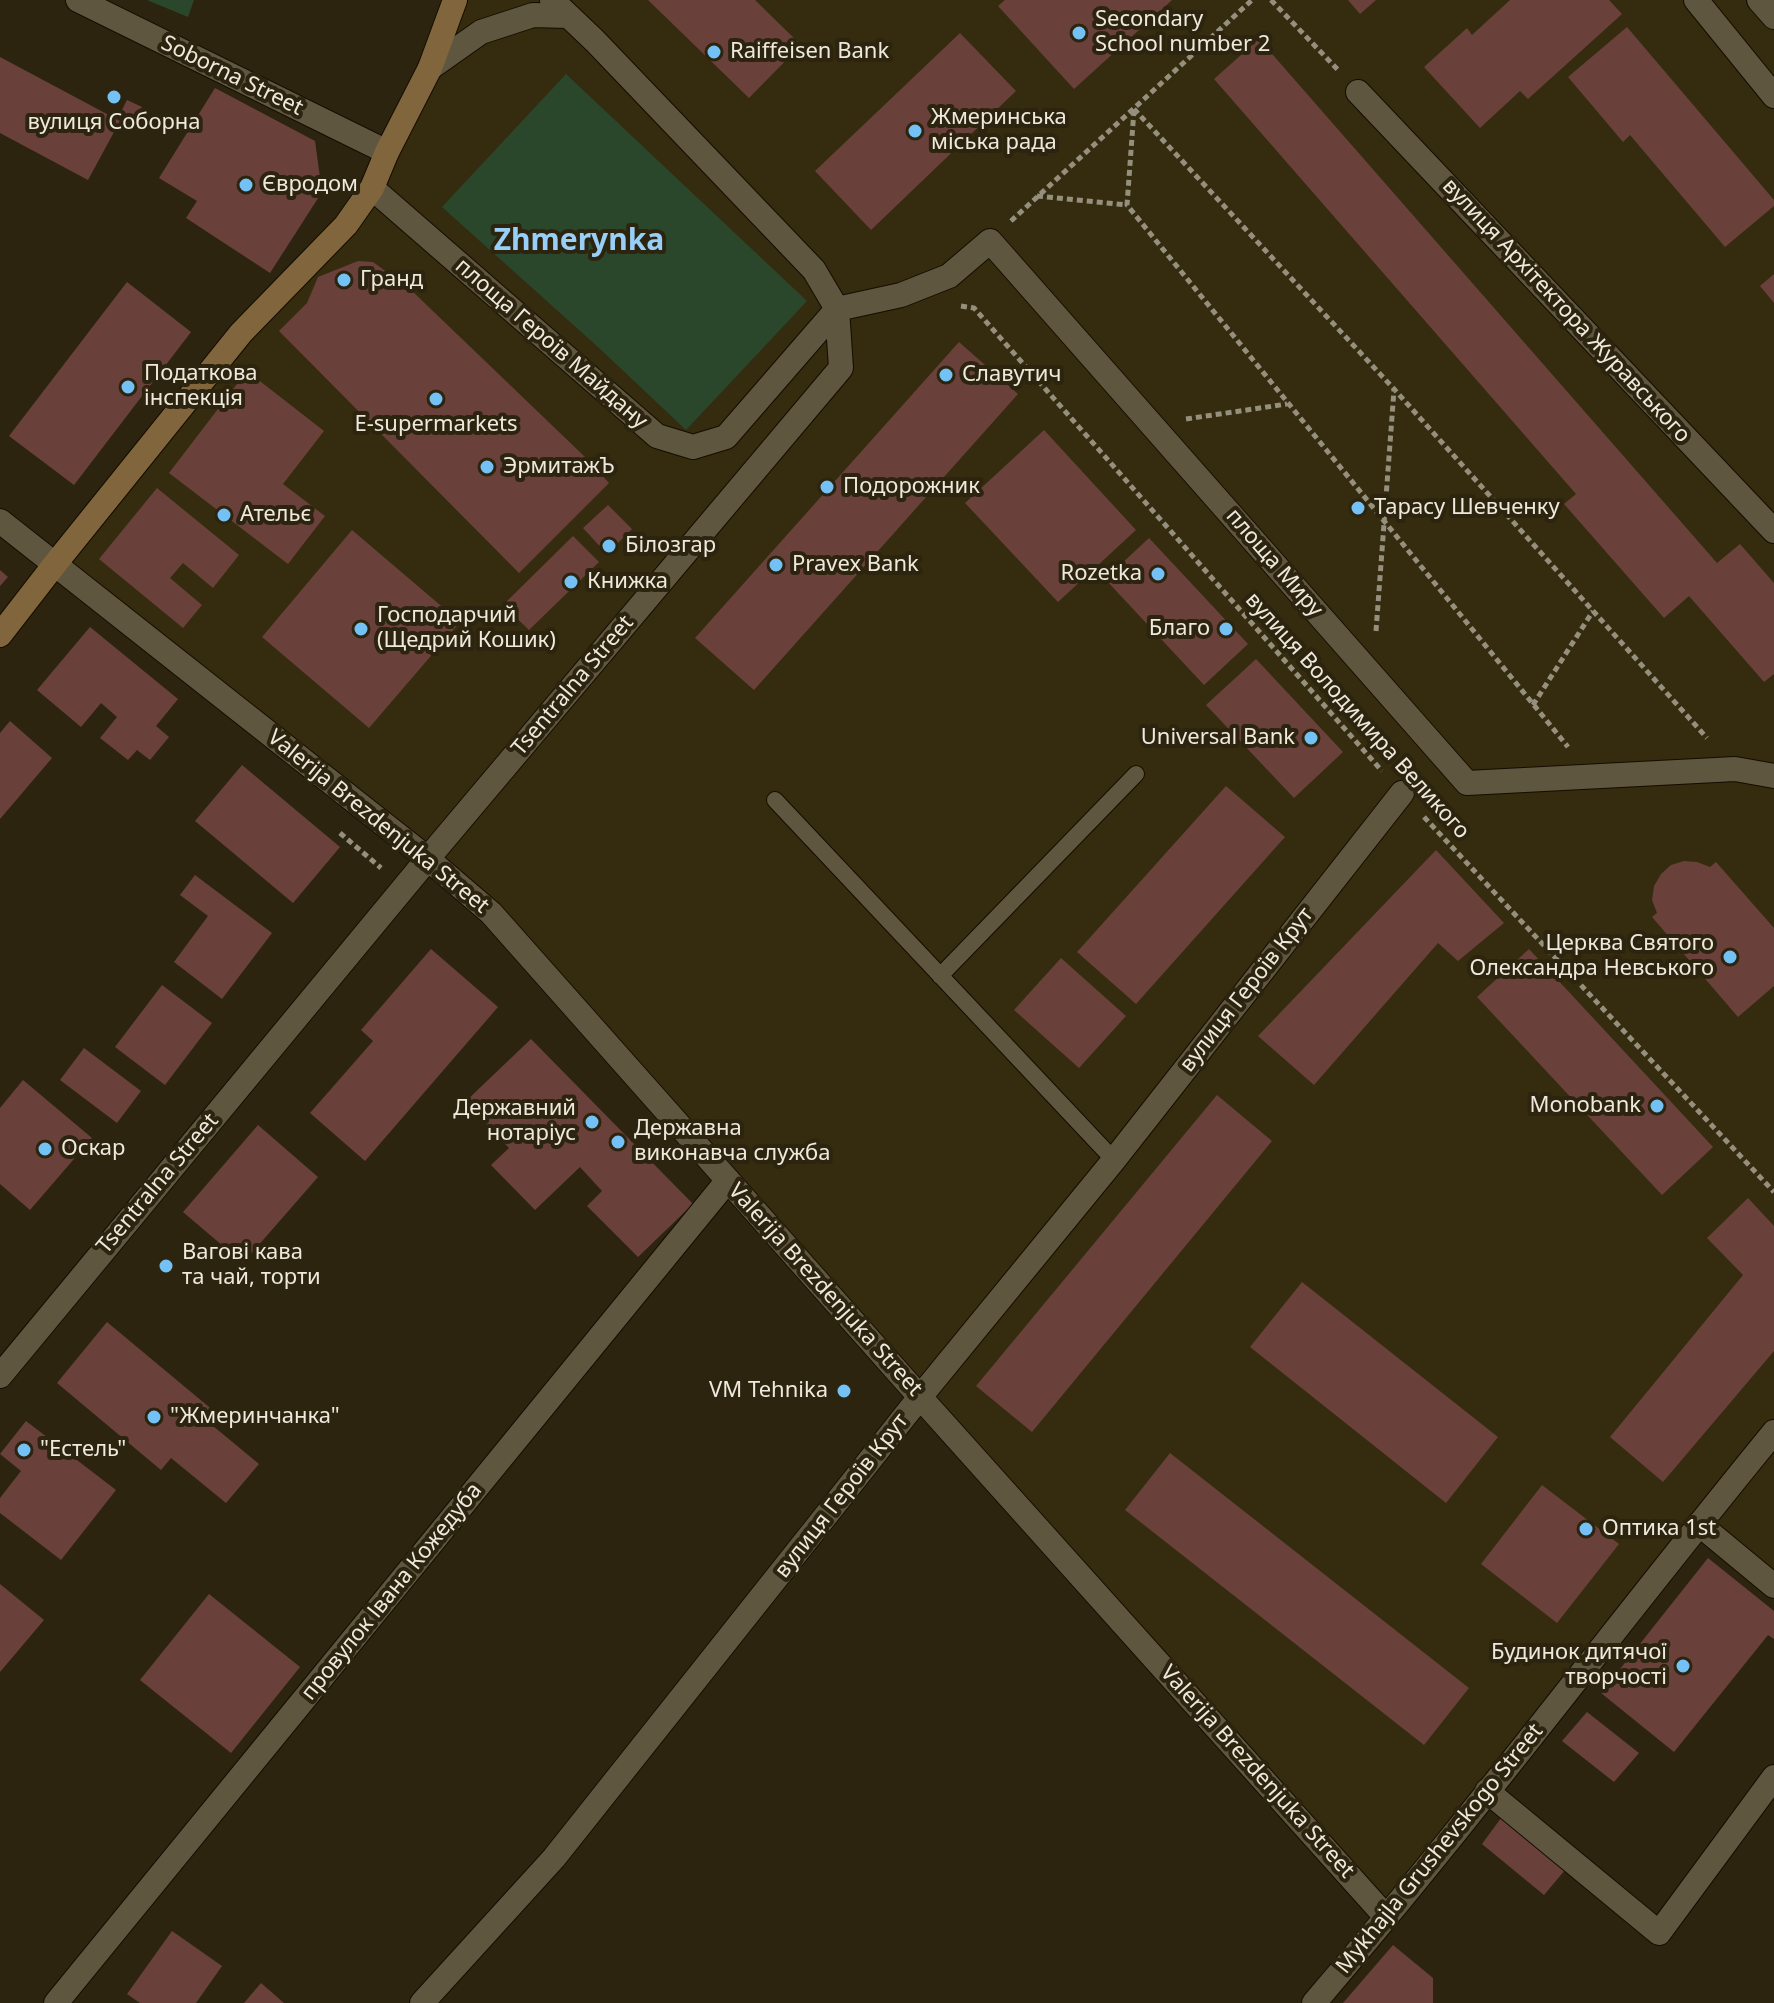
<!DOCTYPE html>
<meta charset="utf-8">
<style>
body{margin:0}
canvas{display:block;background:#2c240f}
</style>
<canvas width="1774" height="2003"></canvas>
<script>
const ctx = document.querySelector('canvas').getContext('2d');
ctx.lineJoin = 'round';
function paint(path, color) {
  ctx.fillStyle = color;
  ctx.fill(path, 'evenodd');
}
function trace(path, color, width, dash) {
  ctx.strokeStyle = color;
  ctx.lineWidth = width;
  ctx.lineCap = dash ? 'butt' : 'round';
  ctx.setLineDash(dash || []);
  ctx.stroke(path);
}
function drawText(font, color, halo, rows, align = 'center') {
  ctx.font = font + ' "Noto Sans",sans-serif';
  ctx.lineWidth = 8;
  ctx.setLineDash([]);
  ctx.textBaseline = 'middle';
  ctx.strokeStyle = halo;
  ctx.fillStyle = color;
  for (const [text, x, y, turn = 0] of rows) {
    ctx.save();
    ctx.translate(x, y);
    ctx.rotate((+turn || 0) * Math.PI / 180);
    ctx.textAlign = isNaN(turn) ? turn : align;
    if (halo) ctx.strokeText(text, 0, 0);
    ctx.fillText(text, 0, 0);
    ctx.restore();
  }
}
paint(new Path2D(`
 M455,0H1774V1586L1699,1524L1387,1918L491,913L55,564L346,225Z`), '#352b0e');
paint(new Path2D(`
 M147,0H194L188,17Z
 M566,74L807,301L686,430L598,347L442,207Z`), '#2a472b');
paint(new Path2D(`
 M648,0H755L801,45L749,98Z
 M1005,0H1172L1074,89L998,6Z
 M1348,0H1376L1360,14Z
 M1510,0H1609L1622,14L1528,99L1520,91L1480,128L1424,67L1467,28L1472,35Z
 M1627,27L1774,200V206L1725,247L1630,135L1623,142L1568,77Z
 M960,33L1016,91L871,230L815,171Z
 M1259,39L1717,563L1740,544L1774,583V674L1764,682L1689,596L1664,618L1564,504L1576,494L1214,79Z
 M0,57L120,121L88,180L0,133Z
 M215,88L315,141L322,192L270,273L186,218L197,201L159,178Z
 M127,100L142,107L133,125L118,118Z
 M358,261L373,262L410,289L584,456L609,483L519,573L279,331L307,303L318,277Z
 M1774,274V303L1760,286Z
 M127,282L191,332L74,485L9,436Z
 M959,342L1018,394L754,690L695,638Z
 M247,371L324,431L283,484L325,516L288,564L169,473Z
 M1044,430L1136,530L1058,602L965,503Z
 M157,488L239,555L213,588L183,563L170,578L202,605L183,628L99,559Z
 M608,505L632,529L607,554L583,528Z
 M352,530L460,622L369,728L262,637Z
 M573,536L599,562L529,630L503,605Z
 M1149,538L1248,644L1204,685L1105,579Z
 M0,570L8,577L0,586Z
 M90,627L178,699L156,726L169,737L150,760L137,750L128,760L100,738L117,717L101,703L81,727L37,690Z
 M1256,659L1343,752L1294,798L1206,705Z
 M10,721L52,758L0,819V733Z
 M242,765L340,847L293,903L195,821Z
 M1226,786L1285,837L1136,1004L1077,952Z
 M1436,850L1504,923L1458,961L1438,943L1314,1085L1258,1036Z
 M1684,861L1697,862L1710,867L1716,862L1774,928V986L1738,1017L1652,917L1657,913L1652,900L1654,886L1661,874L1671,865Z
 M195,875L272,933L222,999L174,962L208,916L180,895Z
 M431,949L498,1007L365,1161L310,1113L373,1041L361,1030Z
 M1529,949L1713,1147L1662,1195L1477,997Z
 M1061,958L1126,1016L1079,1068L1014,1010Z
 M162,985L212,1023L165,1085L115,1047Z
 M531,1039L693,1204L638,1257L587,1206L602,1191L580,1167L535,1210L491,1165L509,1148L465,1102Z
 M84,1048L141,1091L117,1123L60,1080Z
 M23,1080L92,1138L30,1210L0,1184V1108Z
 M1217,1095L1272,1141L1032,1432L976,1386Z
 M258,1125L318,1177L243,1263L183,1212Z
 M1748,1198L1774,1226V1351L1663,1482L1610,1437L1743,1275L1707,1238Z
 M1302,1282L1498,1437L1446,1503L1250,1347Z
 M107,1322L215,1412L207,1421L259,1464L226,1503L171,1458L161,1470L57,1383Z
 M26,1421L116,1490L61,1560L0,1513V1498L21,1471L0,1454Z
 M1170,1453L1469,1688L1424,1745L1125,1510Z
 M1542,1485L1619,1544L1557,1623L1481,1564Z
 M1708,1558L1774,1611V1639L1768,1635L1674,1752L1601,1693Z
 M0,1584L44,1620L0,1672Z
 M209,1594L300,1667L231,1753L140,1680Z
 M1587,1712L1639,1753L1614,1782L1562,1741Z
 M1507,1810L1571,1863L1544,1895L1482,1844Z
 M172,1931L222,1966L196,2003H140L127,1994Z
 M1393,1945L1433,1978V2003H1343Z
 M261,1983L284,2003H244Z`), '#69413a');
const lane = new Path2D(`
 M775,800L1114,1160
 M940,976L1136,774`);
const street = new Path2D(`
 M78,0L387,152
 M1696,0L1774,96
 M1759,0L1774,17
 M430,68L481,32L533,15L567,16
 M1358,92L1774,531
 M372,188L657,436L693,447L726,437L837,309L901,295L949,276L990,241L1467,783L1735,769L1774,776
 M0,521L428,859L491,913L920,1397L1387,1918
 M0,1376L440,844L841,368L837,309L814,270L595,41L552,0
 M1699,1524L1774,1586
 M1487,1791L1659,1933L1774,1777
 M56,2003L728,1180
 M422,2003L554,1858L920,1397L1114,1160L1402,793
 M1314,2003C1473,1818 1619,1621 1774,1432`);
const secondary = new Path2D(`
 M0,635L55,564L241,333L346,225L372,188L387,152L430,68L455,0`);
trace(lane, '#140d00', 18);
trace(street, '#140d00', 26);
trace(secondary, '#140d00', 26);
trace(new Path2D(`
 M1271,0L1339,71
 M1134,109L1394,389L1707,738
 M1134,110L1127,205L1568,747
 M1037,196L1127,205
 M1011,221L1252,0
 M961,306L974,308L1382,771
 M1186,419L1287,404
 M1376,631L1394,390
 M1533,705L1593,611
 M1424,817L1774,1192
 M340,833L381,868`), '#958f7e', 5, [6, 4]);
trace(lane, '#5f5640', 16);
trace(street, '#5f5640', 24);
trace(secondary, '#81663d', 24);
for (const [x, y, r, color] of [
 [1079,33,8,"#73c1f5"],
 [714,52,8,"#73c1f5"],
 [114,97,8,"#73c1f5"],
 [915,131,8,"#73c1f5"],
 [246,185,8,"#73c1f5"],
 [344,280,8,"#73c1f5"],
 [946,375,8,"#73c1f5"],
 [128,387,8,"#73c1f5"],
 [436,399,8,"#73c1f5"],
 [487,467,8,"#73c1f5"],
 [827,487,8,"#73c1f5"],
 [1358,508,8,"#73c1f5"],
 [224,515,8,"#73c1f5"],
 [609,546,8,"#73c1f5"],
 [776,565,8,"#73c1f5"],
 [1158,574,8,"#73c1f5"],
 [571,582,8,"#73c1f5"],
 [361,629,8,"#73c1f5"],
 [1226,629,8,"#73c1f5"],
 [1311,738,8,"#73c1f5"],
 [1730,957,8,"#73c1f5"],
 [1657,1106,8,"#73c1f5"],
 [592,1122,8,"#73c1f5"],
 [618,1142,8,"#73c1f5"],
 [45,1149,8,"#73c1f5"],
 [166,1266,8,"#73c1f5"],
 [844,1391,8,"#73c1f5"],
 [154,1417,8,"#73c1f5"],
 [24,1450,8,"#73c1f5"],
 [1586,1529,8,"#73c1f5"],
 [1683,1666,8,"#73c1f5"]
]) {
  const dot = new Path2D();
  dot.arc(x, y, r, 0, 2 * Math.PI);
  ctx.fillStyle = color;
  ctx.fill(dot);
  trace(dot, '#2c240f', 3);
}
drawText('22px', '#eee9dc', '#2c240f', [
 ["Secondary",1095,20],
 ["School number 2",1095,45],
 ["Raiffeisen Bank",730,52],
 ["Жмеринська",931,118],
 ["міська рада",931,143],
 ["вулиця Соборна",114,123,"center"],
 ["Євродом",262,185],
 ["Гранд",360,280],
 ["Податкова",144,374],
 ["інспекція",144,399],
 ["Славутич",962,375],
 ["E-supermarkets",436,425,"center"],
 ["ЭрмитажЪ",503,467],
 ["Подорожник",843,487],
 ["Тарасу Шевченку",1374,508],
 ["Ательє",240,515],
 ["Білозгар",625,546],
 ["Pravex Bank",792,565],
 ["Rozetka",1142,574,"right"],
 ["Книжка",587,582],
 ["Господарчий",377,616],
 ["(Щедрий Кошик)",377,641],
 ["Благо",1210,629,"right"],
 ["Universal Bank",1295,738,"right"],
 ["Церква Святого",1714,944,"right"],
 ["Олександра Невського",1714,969,"right"],
 ["Monobank",1641,1106,"right"],
 ["Державний",576,1109,"right"],
 ["нотаріус",576,1134,"right"],
 ["Державна",634,1129],
 ["виконавча служба",634,1154],
 ["Оскар",61,1149],
 ["Вагові кава",182,1253],
 ["та чай, торти",182,1278],
 ["VM Tehnika",828,1391,"right"],
 ["\"Жмеринчанка\"",170,1417],
 ["\"Естель\"",40,1450],
 ["Оптика 1st",1602,1529],
 ["Будинок дитячої",1667,1653,"right"],
 ["творчості",1667,1678,"right"]
], 'left');
drawText('22px', '#eee9dc', '#2c240f', [
 ["Soborna Street",232,76,26],
 ["вулиця Архітектора Журавського",1566,311,47],
 ["площа Героїв Майдану",551,344,41],
 ["площа Миру",1274,563,49],
 ["Tsentralna Street",573,686,-50],
 ["вулиця Володимира Великого",1357,716,48],
 ["Valerija Brezdenjuka Street",378,822,39],
 ["вулиця Героїв Крут",1247,990,-52],
 ["Tsentralna Street",158,1184,-50],
 ["Valerija Brezdenjuka Street",825,1290,48],
 ["вулиця Героїв Крут",842,1496,-52],
 ["провулок Івана Кожедуба",392,1592,-51],
 ["Valerija Brezdenjuka Street",1257,1772,48],
 ["Mykhajla Grushevskogo Street",1440,1849,-51]
]);
drawText('bold 30px', '#97cff6', '#2c240f', [
 ["Zhmerynka",579,241]
]);
</script>
